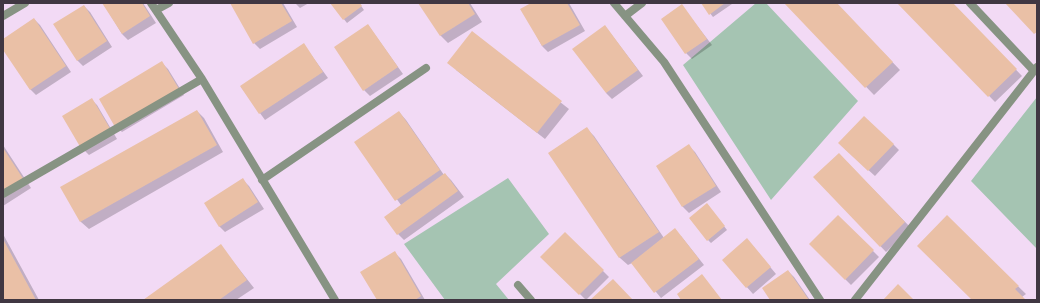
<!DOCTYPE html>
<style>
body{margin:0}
#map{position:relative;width:1040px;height:303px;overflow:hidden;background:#f2daf5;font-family:"PT Sans Narrow",sans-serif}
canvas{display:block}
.frame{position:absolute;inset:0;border:4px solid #403742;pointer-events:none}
</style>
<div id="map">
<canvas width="1040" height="303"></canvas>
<div class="frame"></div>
</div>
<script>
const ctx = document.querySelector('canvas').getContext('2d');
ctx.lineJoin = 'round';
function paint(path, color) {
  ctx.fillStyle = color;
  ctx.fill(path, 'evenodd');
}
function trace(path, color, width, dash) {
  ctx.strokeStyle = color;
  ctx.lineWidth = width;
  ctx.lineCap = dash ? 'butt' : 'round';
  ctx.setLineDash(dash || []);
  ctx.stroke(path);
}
paint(new Path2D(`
 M756,3H766L858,101L771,200L683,65Z
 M1037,97V249L971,181Z
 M508,178L549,234L496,284L509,300H445L404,244Z`), '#a5c4b2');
paint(new Path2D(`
 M103,3H143L156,23L128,40L122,34Z
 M231,3H283L297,27L260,49L254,43Z
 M295,3H309L300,8Z
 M331,3H359L364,10L347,23Z
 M419,3H470L482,22L448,43L441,36Z
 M533,3H569L585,31L548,52L542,46L522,9Z
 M702,3H731L732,4L713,17Z
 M785,3H836L900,70L874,95Z
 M899,3H952L1022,76L995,102Z
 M84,6L90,12L112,47L83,66L77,60Z
 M682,6L712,45L692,59L686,53Z
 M34,19L40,25L71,72L36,95L30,89L3,48V40Z
 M368,25L403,74L370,96L364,90Z
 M605,26L643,76L612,99L606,93Z
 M472,33L569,109L545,139L456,70Z
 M304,45L328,78L265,120L241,87Z
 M162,63L168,69L184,95L122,132L116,126Z
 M91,99L97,105L117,139L89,155L83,149Z
 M197,111L204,118L223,152L89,229L81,222L62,188Z
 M399,112L406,120L444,175L445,174L451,180L464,197L404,240L398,234L401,205L356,142Z
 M586,128L594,136L664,238L681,236L704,265L661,298L632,263L628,265L620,258L549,153Z
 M893,144L899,150L875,176L845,149Z
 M3,145L31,188L3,206Z
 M689,146L695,152L721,192L689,213L683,207L657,166Z
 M839,154L911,228L886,252L815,177Z
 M243,180L249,186L264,209L225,232L219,226Z
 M710,208L727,230L711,243L708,240Z
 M838,216L879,257L851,285L810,244Z
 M947,217L1026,294L1022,297L1025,300H973Z
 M565,233L609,277L586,300L542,257Z
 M3,234L39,300H3Z
 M752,245L776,274L753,294L723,260Z
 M221,246L254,288L236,300H144Z
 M395,253L401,259L425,300H378Z
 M788,271L794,277L810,300H771Z`), '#0003');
paint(new Path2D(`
 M102,3H142L150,16L122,34Z
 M230,3H281L292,21L253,44Z
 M330,3H360L362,6L343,20Z
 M418,3H468L475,14L440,36Z
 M531,3H567L580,25L542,46L520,9Z
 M701,3H725L709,15Z
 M784,3H837L893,62L865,88Z
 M897,3H953L1017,69L988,97Z
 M1005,3H1037V32L1034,34Z
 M682,4L707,39L685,54L661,19Z
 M84,5L107,41L77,61L53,24Z
 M34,18L66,66L30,90L3,50V39Z
 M368,24L398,67L363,91L334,47Z
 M605,25L638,70L606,93L572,49Z
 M472,31L562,101L537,133L447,63Z
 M304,43L323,72L259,114L240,86Z
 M162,61L179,89L115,127L99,99Z
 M92,98L112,132L82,150L62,116Z
 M197,110L217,145L80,222L60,187Z
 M399,111L440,170L395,201L354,142Z
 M864,116L894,144L868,171L838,143Z
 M587,127L659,232L619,258L548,153Z
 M689,144L716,186L682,207L656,166Z
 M3,148L24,180L3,194Z
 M839,153L905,222L880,247L813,177Z
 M445,173L458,191L397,235L384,217Z
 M243,178L258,202L219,227L204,203Z
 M707,203L725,226L707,241L689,218Z
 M838,215L874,250L845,280L809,244Z
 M947,215L1019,286L1015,289L1026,300H972L917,246Z
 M675,228L699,259L654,293L631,263Z
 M565,232L604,270L579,295L540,257Z
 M747,238L771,267L746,288L722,260Z
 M3,239L36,300H3Z
 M221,244L247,280L219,300H143Z
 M395,251L421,296L415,300H377L360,272Z
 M788,270L809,300H770L762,288Z
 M702,274L722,300H681L677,294Z
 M613,279L633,300H590Z
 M898,284L914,300H883Z`), '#eac0a6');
trace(new Path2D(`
 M151,3L202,79L335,300
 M614,3L664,62L820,300
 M970,3L1034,71
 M156,10L169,3
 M3,16L25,3
 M625,16L642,3
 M262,180L426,68
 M3,194L202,79
 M518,285L531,300
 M855,300L1037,67`), '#879383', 8);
</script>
